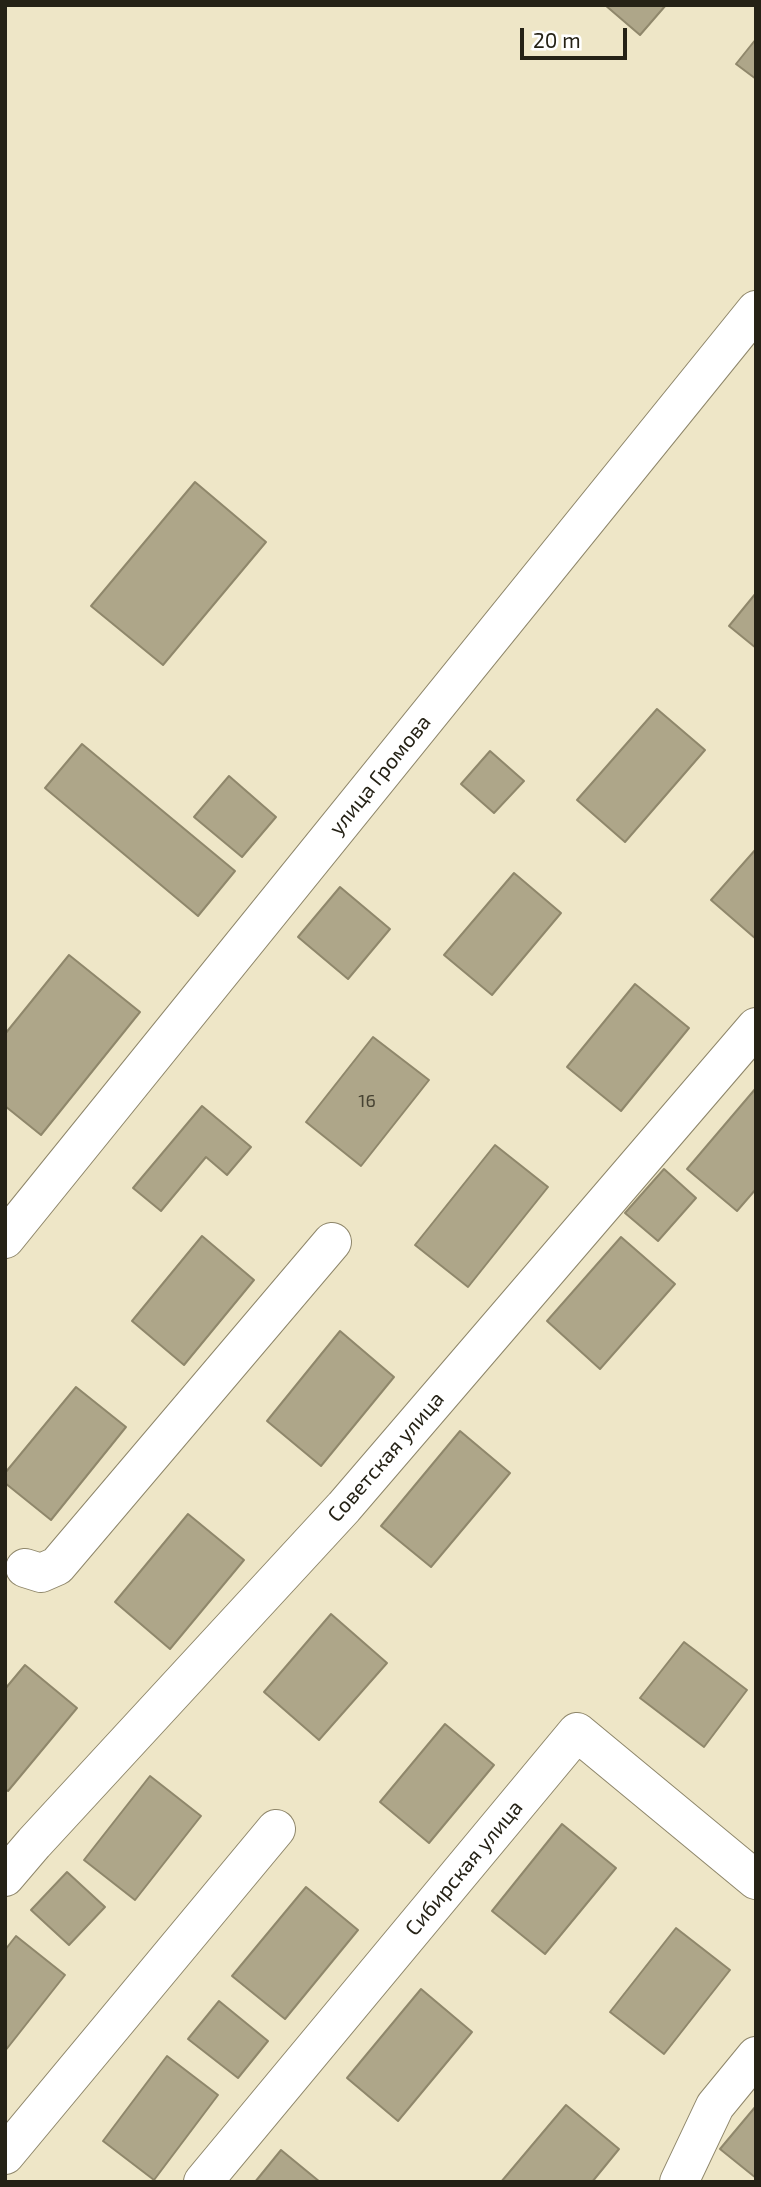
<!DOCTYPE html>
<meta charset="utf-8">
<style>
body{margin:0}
#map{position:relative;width:761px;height:2187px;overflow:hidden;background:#eee6c7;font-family:"Exo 2",sans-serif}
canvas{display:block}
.frame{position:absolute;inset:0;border:7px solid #252216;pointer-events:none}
.scale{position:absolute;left:520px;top:28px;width:107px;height:32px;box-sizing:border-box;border:4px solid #252216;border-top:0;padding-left:9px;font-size:21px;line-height:24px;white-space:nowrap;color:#252216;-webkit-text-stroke:5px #fff;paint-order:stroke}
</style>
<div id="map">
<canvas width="761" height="2187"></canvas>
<div class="frame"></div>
<div class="scale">20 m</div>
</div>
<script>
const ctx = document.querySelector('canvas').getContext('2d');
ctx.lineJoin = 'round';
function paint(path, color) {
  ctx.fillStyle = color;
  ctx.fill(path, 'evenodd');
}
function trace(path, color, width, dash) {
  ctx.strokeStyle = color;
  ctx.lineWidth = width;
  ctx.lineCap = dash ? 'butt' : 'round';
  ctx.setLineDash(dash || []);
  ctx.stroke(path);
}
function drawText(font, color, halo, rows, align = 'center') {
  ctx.font = font + ' "Exo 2",sans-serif';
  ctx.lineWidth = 6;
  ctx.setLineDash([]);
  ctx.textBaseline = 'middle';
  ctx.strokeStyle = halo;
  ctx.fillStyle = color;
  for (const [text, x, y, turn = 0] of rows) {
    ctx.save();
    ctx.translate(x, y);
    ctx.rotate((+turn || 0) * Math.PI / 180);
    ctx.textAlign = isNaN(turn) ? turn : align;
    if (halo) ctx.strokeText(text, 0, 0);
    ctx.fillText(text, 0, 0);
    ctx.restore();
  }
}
const building = new Path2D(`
 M605,5H666L640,35Z
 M756,39V79L736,64Z
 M195,482L266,542L163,665L91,606Z
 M756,593V648L729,626Z
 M657,709L705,750L625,842L577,800Z
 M82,744L235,871L198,916L45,788Z
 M490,751L524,781L494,813L461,784Z
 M229,776L276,817L242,857L194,817Z
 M756,849V939L711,900Z
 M514,873L561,913L492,995L444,955Z
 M340,887L390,929L348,979L298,937Z
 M69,955L140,1012L41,1135L5,1106V1034Z
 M635,984L689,1028L621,1111L567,1067Z
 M373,1037L429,1080L361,1166L306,1122Z
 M756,1088V1189L737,1211L687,1169Z
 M202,1106L251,1147L227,1175L206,1157L161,1211L133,1188Z
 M495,1145L548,1187L468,1287L415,1245Z
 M664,1169L696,1198L658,1241L625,1213Z
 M202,1236L254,1280L184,1365L132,1321Z
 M621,1237L675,1284L600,1369L547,1321Z
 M340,1331L394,1377L321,1466L267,1421Z
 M76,1387L126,1427L51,1520L5,1483V1473Z
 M460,1431L510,1473L431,1567L381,1526Z
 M188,1514L244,1560L170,1649L115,1602Z
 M331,1614L387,1663L319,1740L264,1692Z
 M684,1642L747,1690L704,1747L640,1698Z
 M25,1665L77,1708L8,1791L5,1789V1689Z
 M445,1724L494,1765L429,1843L380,1802Z
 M150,1776L201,1816L135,1900L84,1860Z
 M562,1824L616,1868L545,1954L492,1911Z
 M67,1872L105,1907L69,1945L31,1910Z
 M306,1887L358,1930L285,2019L232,1976Z
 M676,1928L730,1970L664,2054L610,2012Z
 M16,1936L65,1975L5,2051V1950Z
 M421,1989L472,2032L398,2121L347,2078Z
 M219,2001L268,2041L238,2078L188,2039Z
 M167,2056L218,2095L154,2180L103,2141Z
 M566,2105L619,2149L592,2182H501Z
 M756,2106V2178L720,2149Z
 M281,2150L320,2182H255Z`);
paint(building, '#aea689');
trace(building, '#8f876b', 2);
const minor = new Path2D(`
 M5,1239L756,310
 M25,1568L41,1573L57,1566L332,1242
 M5,1877L34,1843L344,1507L756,1027
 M5,2155L276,1829
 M203,2182L577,1732L756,1880
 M679,2182L715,2106L756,2056`);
trace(minor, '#8e866a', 40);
trace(minor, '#fff', 38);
drawText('18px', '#474333', null, [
 ["16",367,1101]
]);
drawText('21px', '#252216', '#fff', [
 ["улица Громова",380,775,-51],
 ["Советская улица",386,1457,-49],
 ["Сибирская улица",464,1868,-50]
]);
</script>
